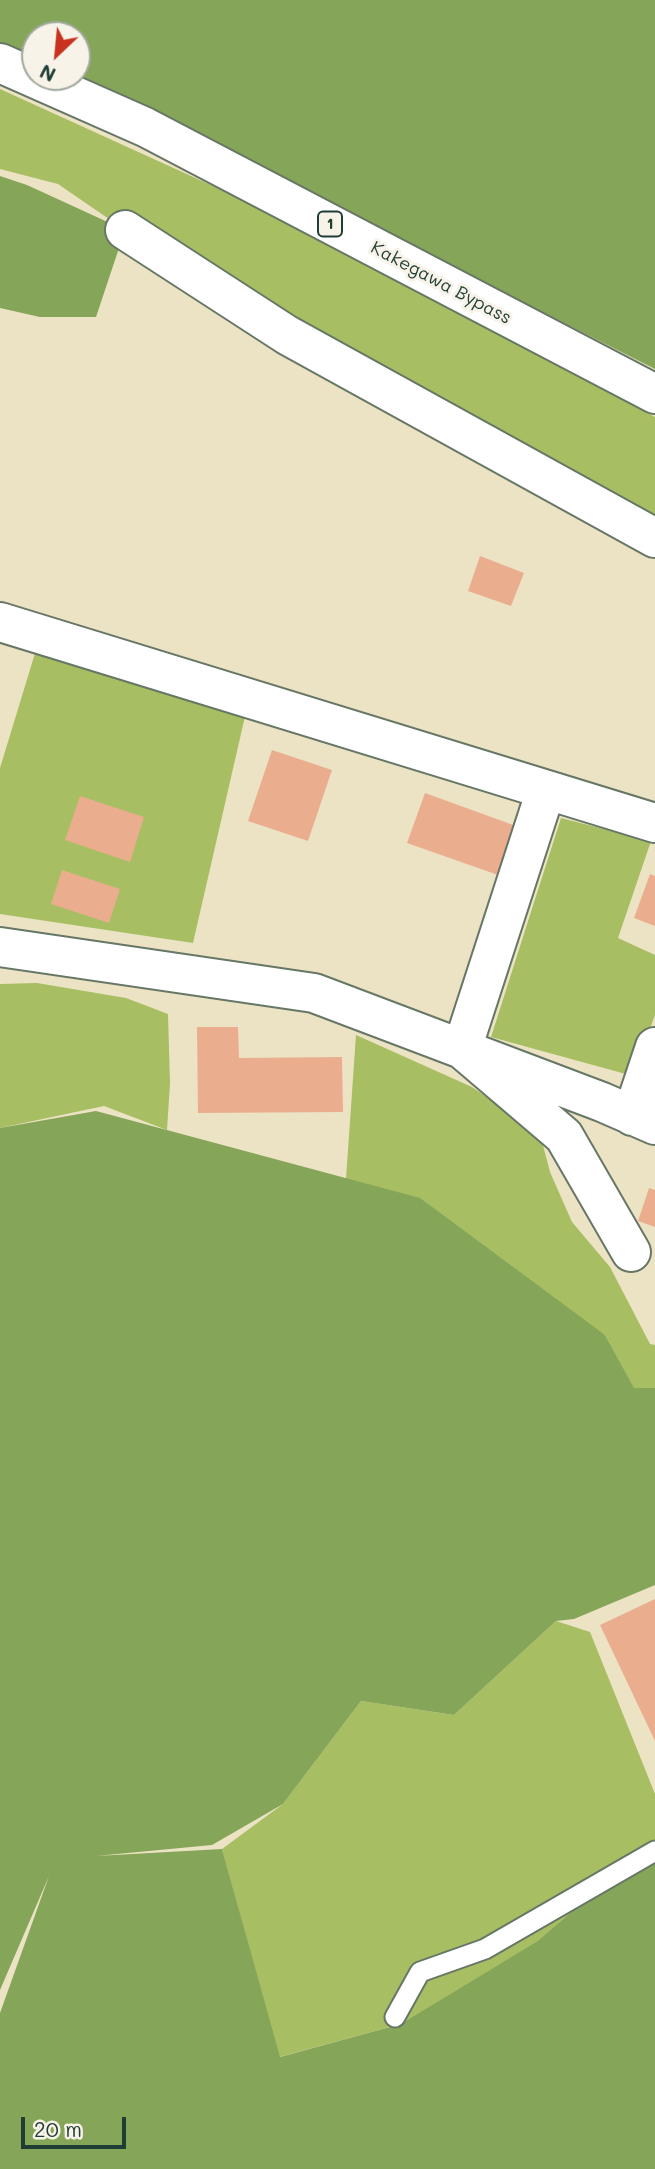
<!DOCTYPE html>
<style>
body{margin:0}
#map{position:relative;width:655px;height:2169px;overflow:hidden;background:#ece3c4;font-family:Mali,sans-serif}
canvas{display:block}
.north{position:absolute;left:21px;top:21px;width:70px;height:70px;box-sizing:border-box;background:#f7f3e8;border:2px solid #a1aaa0;border-radius:50%;rotate:206deg;font-size:19px;font-weight:700;line-height:28px;text-align:center;color:#1f3d34}
.north::after{content:'';display:block;margin:auto;width:24px;height:32px;background:#c8321e;clip-path:polygon(50% 0,100% 100%,50% 72%,0 100%)}
.scale{position:absolute;left:21px;top:2117px;width:105px;height:32px;box-sizing:border-box;border:4px solid #1f3d34;border-top:0;padding-left:9px;font-size:21px;line-height:24px;white-space:nowrap;color:#1f3d34;-webkit-text-stroke:5px #f7f3e8;paint-order:stroke}
</style>
<div id="map">
<canvas width="655" height="2169"></canvas>
<div class="north">N</div>
<div class="scale">20 m</div>
</div>
<script>
const ctx = document.querySelector('canvas').getContext('2d');
ctx.lineJoin = 'round';
function paint(path, color) {
  ctx.fillStyle = color;
  ctx.fill(path, 'evenodd');
}
function trace(path, color, width, dash) {
  ctx.strokeStyle = color;
  ctx.lineWidth = width;
  ctx.lineCap = dash ? 'butt' : 'round';
  ctx.setLineDash(dash || []);
  ctx.stroke(path);
}
function drawText(font, color, halo, rows, align = 'center') {
  ctx.font = font + ' Mali,sans-serif';
  ctx.lineWidth = 6;
  ctx.setLineDash([]);
  ctx.textBaseline = 'middle';
  ctx.strokeStyle = halo;
  ctx.fillStyle = color;
  for (const [text, x, y, turn = 0] of rows) {
    ctx.save();
    ctx.translate(x, y);
    ctx.rotate((+turn || 0) * Math.PI / 180);
    ctx.textAlign = isNaN(turn) ? turn : align;
    if (halo) ctx.strokeText(text, 0, 0);
    ctx.fillText(text, 0, 0);
    ctx.restore();
  }
}
paint(new Path2D(`
 M0,89L336,242L655,417V542L125,230L58,184L0,169Z
 M36,650L246,712L193,943L0,914V768Z
 M561,818L651,841L618,938L655,955V1015L633,1076L491,1037Z
 M37,983L126,998L168,1014L170,1083L167,1130L104,1106L0,1128V984Z
 M356,1035L472,1087L540,1134L550,1172L572,1222L610,1267L650,1344L655,1345V1389H634L605,1335L346,1179Z
 M556,1621L590,1632L655,1794V1841L564,1918L498,1979L401,2024L279,2057L222,1849L283,1804L361,1701L454,1715Z`), '#a7be62');
paint(new Path2D(`
 M0,0H655V369L77,77V35H35V70L0,51Z
 M0,176L27,185L125,230L96,317H40L0,308Z
 M96,1111L420,1198L605,1335L634,1388H655V1585L574,1619L556,1621L454,1715L361,1701L283,1804L212,1845L96,1856L222,1849L280,2057L401,2024L538,1941L628,1862L655,1848V2169H0V2013L49,1876L0,1990V1128Z`), '#85a558');
paint(new Path2D(`
 M480,556L524,573L511,606L468,591Z
 M272,750L332,770L308,841L248,821Z
 M425,793L516,826L498,875L407,843Z
 M80,796L144,817L130,862L65,840Z
 M62,870L120,889L109,923L51,904Z
 M650,874L655,876V926L634,918Z
 M197,1027H238L239,1058L342,1057L343,1112L198,1113Z
 M649,1188L655,1190V1227L638,1221Z
 M655,1599V1741L600,1625Z`), '#eaae8f');
const lane = new Path2D(`
 M395,2017L420,1972L485,1949L655,1851`);
const street = new Path2D(`
 M125,230L287,335L655,538
 M0,622L655,823
 M546,790L462,1049L564,1136L631,1252
 M0,947L314,993L602,1102L655,1125
 M632,1116L655,1047`);
const highway = new Path2D(`
 M0,63L145,127L655,394`);
trace(lane, '#677766', 23);
trace(street, '#677766', 42);
trace(highway, '#677766', 42);
trace(lane, '#fff', 19);
trace(street, '#fff', 38);
trace(highway, '#fff', 38);
for (const [x, y, w] of [
 [330,224,24]
]) {
  const box = new Path2D();
  box.roundRect(x - w / 2, y - 12.5, w, 25, 5);
  ctx.fillStyle = '#f7f3e8';
  ctx.fill(box);
  trace(box, '#1f3d34', 2);
}
drawText('bold 16px', '#1f3d34', null, [
 ["1",330,224]
]);
drawText('18px', '#1f3d34', '#f7f3e8', [
 ["Kakegawa Bypass",441,283,28]
]);
</script>
